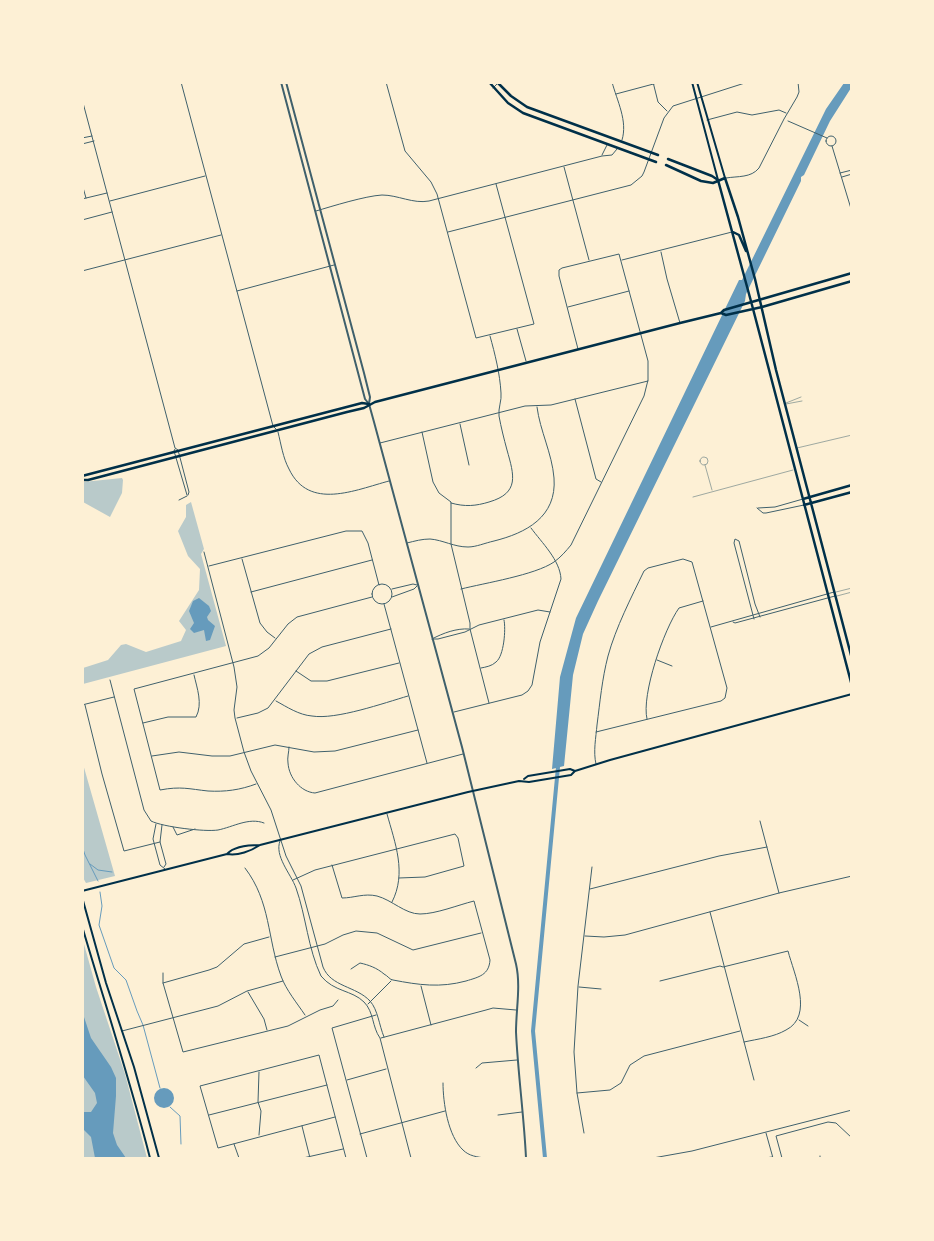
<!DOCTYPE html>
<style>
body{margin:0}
#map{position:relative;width:934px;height:1241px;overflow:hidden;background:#fdf0d5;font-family:Ubuntu,sans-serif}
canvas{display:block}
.frame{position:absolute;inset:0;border:84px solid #fdf0d5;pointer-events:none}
</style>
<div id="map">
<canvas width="934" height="1241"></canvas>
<div class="frame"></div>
</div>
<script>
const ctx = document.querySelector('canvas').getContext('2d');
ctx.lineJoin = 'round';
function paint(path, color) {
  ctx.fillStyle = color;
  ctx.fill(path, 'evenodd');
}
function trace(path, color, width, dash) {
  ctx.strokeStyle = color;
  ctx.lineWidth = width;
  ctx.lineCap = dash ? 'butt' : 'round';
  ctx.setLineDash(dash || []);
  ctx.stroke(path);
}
paint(new Path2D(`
 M122,478L123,480L122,493L110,517L83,502V482Z
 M191,502L204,549L201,554L226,646L83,684V668L108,660L121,645L126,644L146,652L181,641L186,630L179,621L199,590L200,569L188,556L178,531L186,517V505Z
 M83,764L115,876L86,883L82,876Z
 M82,937L96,987L125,1074L147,1158H83Z`), '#b9caca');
paint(new Path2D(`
 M844,83H851V88L830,121L804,175L801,177V181L746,294L745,301L598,601L583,634L573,675L564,766L552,769L560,677L576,618L739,280H742L826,109Z
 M199,598L209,606L211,611L207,617L208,620L215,626L210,640L206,641L204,630L194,633L190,629L194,623L189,611L193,601Z
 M82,1011L91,1038L111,1067L116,1078V1096L113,1133L117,1145L126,1158H95L91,1137L83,1129V1112H91L97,1103L95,1093L83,1076Z
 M154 1098a10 10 0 1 1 20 0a10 10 0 1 1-20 0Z`), '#669bbc');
trace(new Path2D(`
 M82,846L85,855L98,881
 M90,864L98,870L112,872
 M100,892L102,906L99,925L114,968L126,980L137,1011L143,1025L160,1088
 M170,1107L180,1116L181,1144`), '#669bbc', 1);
trace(new Path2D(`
 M545,1158L533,1031L558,767`), '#669bbc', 4);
trace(new Path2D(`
 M786,403L801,397
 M786,404L802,401
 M797,448L852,435
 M700 461a4 4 0 1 1 8 0a4 4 0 1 1-8 0Z
 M705,465L712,490
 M693,497L793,470
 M836,592L852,588
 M837,596L852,592`), '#3f606c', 0.5);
trace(new Path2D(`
 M788,121L827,138`), '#3f606c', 1);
trace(new Path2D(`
 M181,82L273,426L276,429
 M386,82L405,151L431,182L437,194L476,338L534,324L496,184
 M612,82C617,101 628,121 622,140
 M653,82L658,102L667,111
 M493,88L499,82
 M616,94L661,82
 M82,99L175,448L178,450L189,492L188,495
 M707,120L737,112L752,115L779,110L786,113
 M826 141a5 5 0 1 1 10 0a5 5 0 1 1-10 0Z
 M82,138L92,136
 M82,144L94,141
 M832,146L852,212
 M602,155L607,145
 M564,167L589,260
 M840,173L852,170
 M842,177L852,174
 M726,178C738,176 751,178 759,168L784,119L797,97L799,92L798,82
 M82,184L86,198
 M82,199L107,193
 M110,201L205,176
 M316,211C333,206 365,196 382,195C398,195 413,204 429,201L602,156L612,155L617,149
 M82,220L112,212
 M448,232L631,185L642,176L644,172L664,118L673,106L748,82
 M661,252L667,279L680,323
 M622,260L732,232
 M82,271L221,235
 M237,291L334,265
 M568,307L629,291
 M517,329L526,361
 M575,399L596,479L601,482
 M460,424L469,465
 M278,432C281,444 283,458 289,469C309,511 355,490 389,481
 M422,432L433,482L439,493L451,502V544L470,623V629L489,703
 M380,443L525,406L551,405L648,381
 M175,449L174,451L187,495
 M179,500L187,496
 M451,503C465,507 476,506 489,502C520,493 514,475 507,450C504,439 501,427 499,416C498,408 502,400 501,393C500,374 495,354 490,336
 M757,508L763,513H766L804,505
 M758,508L775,507L803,499
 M407,543C415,541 422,539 430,539C443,540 454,547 468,547C476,547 485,543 494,541C526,533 557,517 554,478C552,453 540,431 537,407
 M204,552L234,667L237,687L234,710L235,718L244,752L251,771L271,810L286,856L301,886L323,967C331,987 356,986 370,1001C378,1010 379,1025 384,1037
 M242,559L260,623L267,632L275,638
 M209,566L346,531H362L368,543L379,585
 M372 594a10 10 0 1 1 20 0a10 10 0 1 1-20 0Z
 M392,589L413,584L417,585
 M461,589C485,583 535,575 554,562C561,557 566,551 571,545L644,396L648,380V361L619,254L562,268L559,270V276L578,349
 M251,592L372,560
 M392,597L414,589L417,586
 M384,604L427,763
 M754,619L734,543L735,539L739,541L755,604L760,617
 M733,622L735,623L835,596
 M711,627L834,592
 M432,639C443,633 457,628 469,629
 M434,639H438L465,632L479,625L538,610L550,612
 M657,660L672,666
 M481,668C486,667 492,666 496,662C504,656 506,629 504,620
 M296,671L311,681H327L399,663
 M110,680L144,810L151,821C163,827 205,832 218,830C233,827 249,817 264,823
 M276,701C287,707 299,715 312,716C336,720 384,703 408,696
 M82,705L114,697
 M85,705L102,774L124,851L160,842
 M454,712L522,695L528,691L532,685L540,642L561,579C560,560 542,543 531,528
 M237,718L258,713L268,708L309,654L322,647L391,629
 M647,719C641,695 664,629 679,608L703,601
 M143,723L168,717H196C203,704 197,688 194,675
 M289,747C289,752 287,758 288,763C289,778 301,792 315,793L463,754
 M152,756L179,752L212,756H230L275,745L314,752L335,751L418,730
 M596,764C593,752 596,737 597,725C600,702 602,679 608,656C616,627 631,598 644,571L648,568L683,559L692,562L727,688L725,698L721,701L596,732
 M256,784C240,790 225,792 208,791C189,789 181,786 160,790L134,689L258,656L269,648L288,624L297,617L372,597
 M387,814C395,843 407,873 392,902
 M760,821L779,893
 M156,824L153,839L160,865L165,869
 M162,825L160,842L166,864L164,867
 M173,827L177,835L195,829
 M280,841C274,856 291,874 296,888C306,916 308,949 321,976C334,992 352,990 364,1002C374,1012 372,1027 380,1038L411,1158
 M332,865L342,898C354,898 364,893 377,896C392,900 405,914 420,914C436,914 458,905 474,901L490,960C489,975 479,977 466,981C440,988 419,985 393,980C390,980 388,976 384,974C377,968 369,965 360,963L351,969
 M245,868C271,902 267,938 281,976C286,990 297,1003 305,1015
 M293,880L315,870L455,834L458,838L464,866L425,877L399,878
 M590,889L719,856L767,847
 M710,912L754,1080
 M585,936L604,937L625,935L779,893L852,876
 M275,957L325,944L343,935L356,931L377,933L413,950L481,933
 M163,973V983L183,1052L288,1026L320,1010L333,1006L338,1000
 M660,981L720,966L723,967L788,951C794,974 814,1016 786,1030C774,1037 758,1039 744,1042
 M163,983L209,970L217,967L244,944L269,937
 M421,986L431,1025
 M579,987L601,989
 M248,992L264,1019L267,1030
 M368,1004L391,981
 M799,1020L808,1026
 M122,1031L218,1006L247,991L283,981
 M381,1038L486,1010L493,1008L516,1010
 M476,1068L482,1063L517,1060
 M259,1072L258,1102L261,1111L259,1135
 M347,1080L386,1069
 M443,1083C443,1103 448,1136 463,1150C469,1156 477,1157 485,1158
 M577,1093L610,1090L621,1083L630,1065L644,1056L740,1031
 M209,1115L327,1085
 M498,1115L522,1112
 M335,1117L218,1148L200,1086L319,1055L346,1158
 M302,1126L310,1158
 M584,1133L577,1093L574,1052L578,986L592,867
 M766,1133L773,1158
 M360,1134L445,1111
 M234,1144L239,1158
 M820,1156V1158
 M303,1158L343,1149
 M367,1158L332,1028L376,1015
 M653,1158L692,1151L852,1110
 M765,1158L772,1157
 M782,1158L776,1136L828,1122L836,1123L852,1138`), '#3f606c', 1);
trace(new Path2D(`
 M281,82L365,399L369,404L374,422L462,747L516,964C521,986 516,1009 516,1032C518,1074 524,1116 526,1158
 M286,82L364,373L370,397L369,404`), '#3f606c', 2);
trace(new Path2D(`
 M692,82L718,180
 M697,82L725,178
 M524,779L528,776L570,769L575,771
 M227,854C234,846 250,845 260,845
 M82,891L227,854C238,856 251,851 260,845L468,792L519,781L529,782L571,775L575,771L610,760L852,694
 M82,897L106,983L134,1067L159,1158
 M82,926C105,1004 130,1080 150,1158`), '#003049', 2);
trace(new Path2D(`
 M489,82L508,103L523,113L656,162
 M497,82L511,96L527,107L658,155
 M668,159L712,176L718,180
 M666,165L701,181L713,183L725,178L738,217L755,279L776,370L852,659
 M718,180L752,305L852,686
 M733,232L739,235L746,251
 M721,313L724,310L852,273
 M82,476L362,403L369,404
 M82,480H88L347,412L364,408L375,402L680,323L721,313L726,315L762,307L852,281
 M803,499L852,485
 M804,505L852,492`), '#003049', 2.5);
</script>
